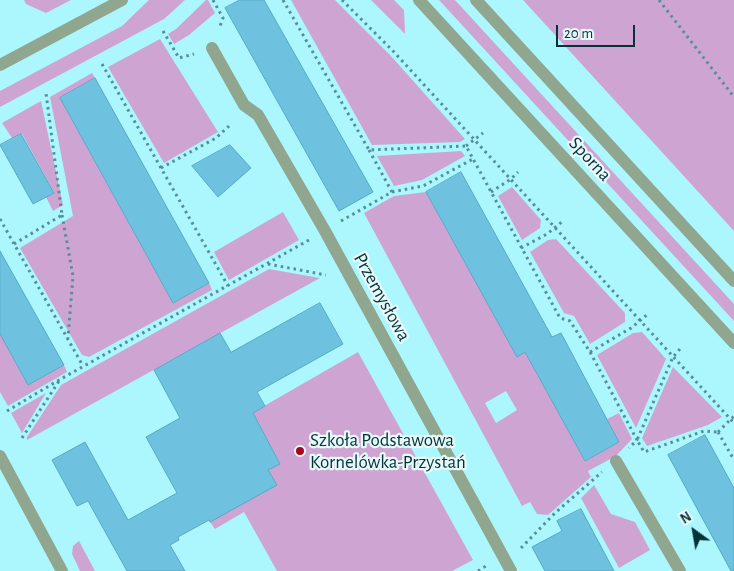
<!DOCTYPE html>
<meta charset="utf-8">
<style>
body{margin:0}
#map{position:relative;width:734px;height:571px;overflow:hidden;background:#acf7fe;font-family:"Alegreya Sans",sans-serif}
canvas{display:block}
.north{position:absolute;left:669px;top:506px;width:50px;height:50px;-webkit-text-stroke:4px #e8f9fb;paint-order:stroke;rotate:328deg;font-size:14px;font-weight:700;line-height:20px;text-align:center;color:#053236}
.north::after{content:'';display:block;margin:auto;width:18px;height:22px;background:#053236;clip-path:polygon(50% 0,100% 100%,50% 72%,0 100%)}
.scale{position:absolute;left:556px;top:25px;width:79px;height:22px;box-sizing:border-box;border:2px solid #053236;border-top:0;padding-left:6px;font-size:15px;line-height:18px;white-space:nowrap;color:#053236;-webkit-text-stroke:4px #e8f9fb;paint-order:stroke}
</style>
<div id="map">
<canvas width="734" height="571"></canvas>
<div class="north">N</div>
<div class="scale">20 m</div>
</div>
<script>
const ctx = document.querySelector('canvas').getContext('2d');
ctx.lineJoin = 'round';
function paint(path, color) {
  ctx.fillStyle = color;
  ctx.fill(path, 'evenodd');
}
function trace(path, color, width, dash) {
  ctx.strokeStyle = color;
  ctx.lineWidth = width;
  ctx.lineCap = dash ? 'butt' : 'round';
  ctx.setLineDash(dash || []);
  ctx.stroke(path);
}
function drawText(font, color, halo, rows, align = 'center') {
  ctx.font = font + ' "Alegreya Sans",sans-serif';
  ctx.lineWidth = 4.5;
  ctx.setLineDash([]);
  ctx.textBaseline = 'middle';
  ctx.strokeStyle = halo;
  ctx.fillStyle = color;
  for (const [text, x, y, turn = 0] of rows) {
    ctx.save();
    ctx.translate(x, y);
    ctx.rotate((+turn || 0) * Math.PI / 180);
    ctx.textAlign = isNaN(turn) ? turn : align;
    if (halo) ctx.strokeText(text, 0, 0);
    ctx.fillText(text, 0, 0);
    ctx.restore();
  }
}
paint(new Path2D(`
 M24,0H71L46,13L26,4Z
 M149,0H185L164,19L0,107V91L122,26Z
 M206,0H208L215,13L189,35L174,44L168,34L176,29Z
 M291,0H335L391,56L465,139L460,142L372,145Z
 M371,0H394L404,10L405,34Z
 M439,0H455L734,304V321Z
 M523,0H734V231Z
 M160,39L218,132L164,163L108,67Z
 M92,73L95,78L60,98L173,303L209,283L212,290L89,357L82,355L20,248L73,216L50,97Z
 M41,101L63,205L53,211L46,197L54,192L22,134L12,138L2,123Z
 M461,151L465,156L422,180L394,186L377,156Z
 M512,187L541,220L540,228L522,240L498,196Z
 M426,192L517,356L525,352L585,461L619,442L607,419L619,413L632,439L616,456L588,471L591,477L548,515L537,514L530,502L522,506L364,213L394,196ZM506,391L517,410L496,423L485,403Z
 M283,212L299,240L229,280L214,252Z
 M556,239L625,313V322L590,344L574,316L564,313L530,252L548,240Z
 M269,269L320,278L27,440V437L61,385Z
 M642,332L666,359L636,428L597,355L633,333Z
 M0,334L28,385L64,365L67,372L8,406L0,392Z
 M358,352L473,560L452,571H277L244,512L215,529L210,522L268,470L280,464L270,445L238,421Z
 M673,367L722,417L708,425L647,446L642,438Z
 M46,393L22,433L11,413Z
 M594,485L611,514L635,522L650,550L619,568L581,498Z
 M79,541L95,571H80L72,554L73,546Z`), '#cea5d2');
const building = new Path2D(`
 M240,0H264L373,192L339,211L225,8Z
 M95,78L209,283L173,303L60,98Z
 M21,134L54,193L33,204L0,145Z
 M230,145L251,168L218,197L192,166Z
 M461,172L552,337L561,333L619,442L585,461L525,352L517,357L426,192Z
 M0,251L64,365L28,385L0,334Z
 M320,303L343,344L257,392L265,406L253,413L280,464L268,470L277,485L210,522L209,520L178,537L179,540L170,545L185,571H127L88,501L77,506L52,460L85,442L128,520L177,493L146,437L180,418L154,370L220,333L231,352Z
 M705,435L734,488V571H731L668,455Z
 M581,509L614,571H545L532,547L562,531L557,521Z`);
paint(building, '#6ec2e0');
trace(building, '#54a9c6', 1);
trace(new Path2D(`
 M213,0L223,18L219,29
 M283,0L369,150L466,146L560,318L570,321L590,352L637,440L629,448
 M342,0L394,52L734,423
 M659,0L734,97
 M163,31L179,58L194,54
 M102,64L228,286
 M466,146L483,133
 M161,168L216,138L229,126
 M392,192L423,186L473,159
 M491,192L511,179L518,172
 M62,215L73,276L68,338
 M0,219L83,366
 M341,221L392,192L369,150
 M14,244L62,215L46,93
 M521,248L547,234L563,221
 M268,264L326,275
 M680,349L673,357L637,440L644,452L704,431L718,432
 M590,352L631,328L648,314
 M7,411L59,380L309,240
 M718,432L734,460
 M718,432L734,416
 M22,438L59,381
 M521,548L555,513L602,472
 M478,571L486,566`), '#559096', 3, [2.5, 4]);
trace(new Path2D(`
 M419,0L734,343
 M476,0L734,281
 M212,48L244,105L258,115L325,231L511,571
 M0,65L122,0
 M0,456L62,571
 M616,461L680,571`), '#90a68f', 12);
for (const [x, y, r, color] of [
 [300,451,5,"#a40820"]
]) {
  const dot = new Path2D();
  dot.arc(x, y, r, 0, 2 * Math.PI);
  ctx.fillStyle = color;
  ctx.fill(dot);
  trace(dot, '#e8f9fb', 2);
}
drawText('19px', '#053236', '#e8f9fb', [
 ["Sporna",590,159,47],
 ["Przemysłowa",382,297,61]
]);
drawText('19px', '#053236', '#e8f9fb', [
 ["Szkoła Podstawowa",310,440],
 ["Kornelówka-Przystań",310,462]
], 'left');
</script>
